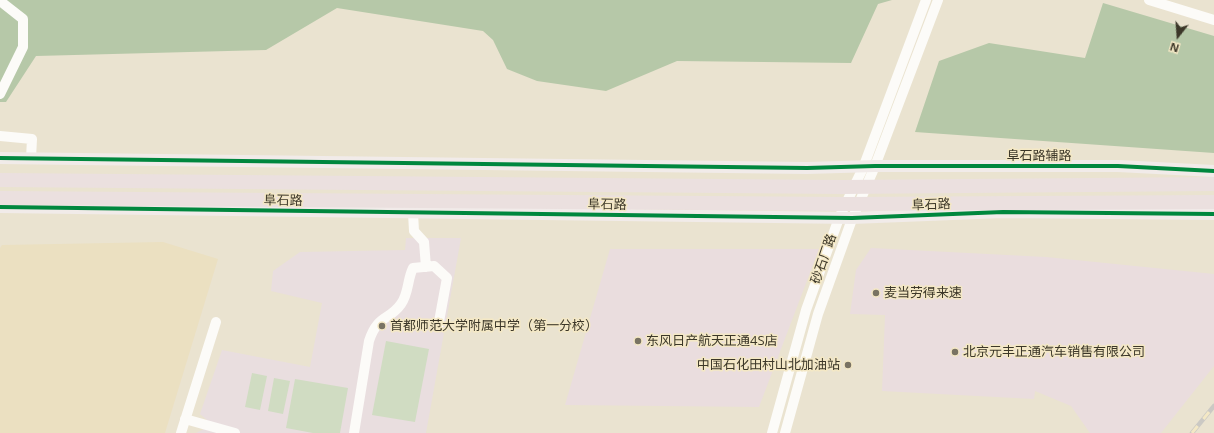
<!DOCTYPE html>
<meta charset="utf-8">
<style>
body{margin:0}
#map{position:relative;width:1214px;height:433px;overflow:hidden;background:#eae3d0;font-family:"Open Sans",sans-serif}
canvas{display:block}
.north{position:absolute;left:1158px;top:16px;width:40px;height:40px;-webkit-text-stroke:3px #f4e8c5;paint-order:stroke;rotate:197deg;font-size:11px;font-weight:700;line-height:16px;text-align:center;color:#3c3729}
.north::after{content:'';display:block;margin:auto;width:14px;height:18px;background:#3c3729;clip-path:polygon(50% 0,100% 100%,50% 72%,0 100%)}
</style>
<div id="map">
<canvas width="1214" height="433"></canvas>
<div class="north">N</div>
</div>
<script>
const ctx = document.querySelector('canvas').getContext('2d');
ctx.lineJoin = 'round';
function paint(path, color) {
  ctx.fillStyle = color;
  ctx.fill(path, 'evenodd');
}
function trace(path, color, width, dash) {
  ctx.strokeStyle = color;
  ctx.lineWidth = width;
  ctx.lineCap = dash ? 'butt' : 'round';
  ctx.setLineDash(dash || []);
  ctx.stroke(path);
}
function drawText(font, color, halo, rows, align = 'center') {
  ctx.font = font + ' "Open Sans","Noto Sans SC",sans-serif';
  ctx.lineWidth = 3;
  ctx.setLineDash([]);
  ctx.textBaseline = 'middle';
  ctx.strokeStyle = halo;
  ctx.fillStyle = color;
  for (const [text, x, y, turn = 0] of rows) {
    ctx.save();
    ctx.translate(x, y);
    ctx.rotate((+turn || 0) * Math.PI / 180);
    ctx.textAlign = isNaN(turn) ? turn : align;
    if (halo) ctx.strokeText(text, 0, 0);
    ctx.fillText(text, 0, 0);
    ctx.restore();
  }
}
paint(new Path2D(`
 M871,248L1046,257L1214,274V366L1161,433H1090L1071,406L1035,391L1034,399L882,391L885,315L850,314L856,270Z
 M610,249H819L759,407L565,405Z`), '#eaddde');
paint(new Path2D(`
 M163,242L218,259L165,433H0V248L2,245Z`), '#ebe0c1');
paint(new Path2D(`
 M406,238H461L426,433H196L204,429L207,420L200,414L222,350L310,367L322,303L271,291L273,271L300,252L405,250Z`), '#e9dedf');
paint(new Path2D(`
 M386,341L429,349L415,422L372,415Z
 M252,373L267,376L260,410L245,407Z
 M274,378L290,381L283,414L268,411Z
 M295,379L348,388L340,433H313L286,428Z`), '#d0dcc2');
paint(new Path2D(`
 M0,0H892L878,4L851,63L677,61L606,91L537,81L507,69L493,40L483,31L337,8L266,50L36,56L6,102H0Z
 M1103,3L1214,36V153L915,132L939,61L989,43L1085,58Z`), '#b6c8a8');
trace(new Path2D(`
 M1149,0L1214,20
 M0,1L23,19V47L0,94
 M0,136L32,139L31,158
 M413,213L414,231L424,242L426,267
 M185,419L235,433
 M181,433L216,322
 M354,433L369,341C378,314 389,321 401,304C409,293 407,280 413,268L434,266L447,278L438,327
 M772,433L806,310L839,218L863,168L926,0
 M785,433L818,314L851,222L875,166L938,0`), '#fcfbf8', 10);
trace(new Path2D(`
 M0,158L807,168L875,166H1118L1214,171
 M0,207L852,218L1003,212L1214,214`), '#f1ebe9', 12);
trace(new Path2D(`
 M0,180L842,187L1214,184
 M0,198L845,204L1214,202`), '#ebe0df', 14);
const rail = new Path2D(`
 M1192,433L1214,406`);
trace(rail, '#cbc9c4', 4.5);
trace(rail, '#f4e8c5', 3, [9]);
trace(new Path2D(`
 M0,158L807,168L875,166H1118L1214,171
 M0,207L852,218L1003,212L1214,214`), '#00873e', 4);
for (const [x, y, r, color] of [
 [876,293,4,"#797363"],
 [382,326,4,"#797363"],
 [638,341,4,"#797363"],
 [955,352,4,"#797363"],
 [848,365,4,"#797363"]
]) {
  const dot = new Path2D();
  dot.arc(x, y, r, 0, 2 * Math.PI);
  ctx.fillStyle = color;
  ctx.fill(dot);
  trace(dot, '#f4e8c5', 1.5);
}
drawText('13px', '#3c3729', '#f4e8c5', [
 ["阜石路辅路",1039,156],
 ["阜石路",283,201,1],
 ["阜石路",607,205,1],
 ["阜石路",931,205,-2],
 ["砂石厂路",824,259,-71]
]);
drawText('13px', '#3c3729', '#f4e8c5', [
 ["麦当劳得来速",884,293],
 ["首都师范大学附属中学（第一分校）",390,326],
 ["东风日产航天正通4S店",646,341],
 ["北京元丰正通汽车销售有限公司",963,352],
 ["中国石化田村山北加油站",840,365,"right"]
], 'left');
</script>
